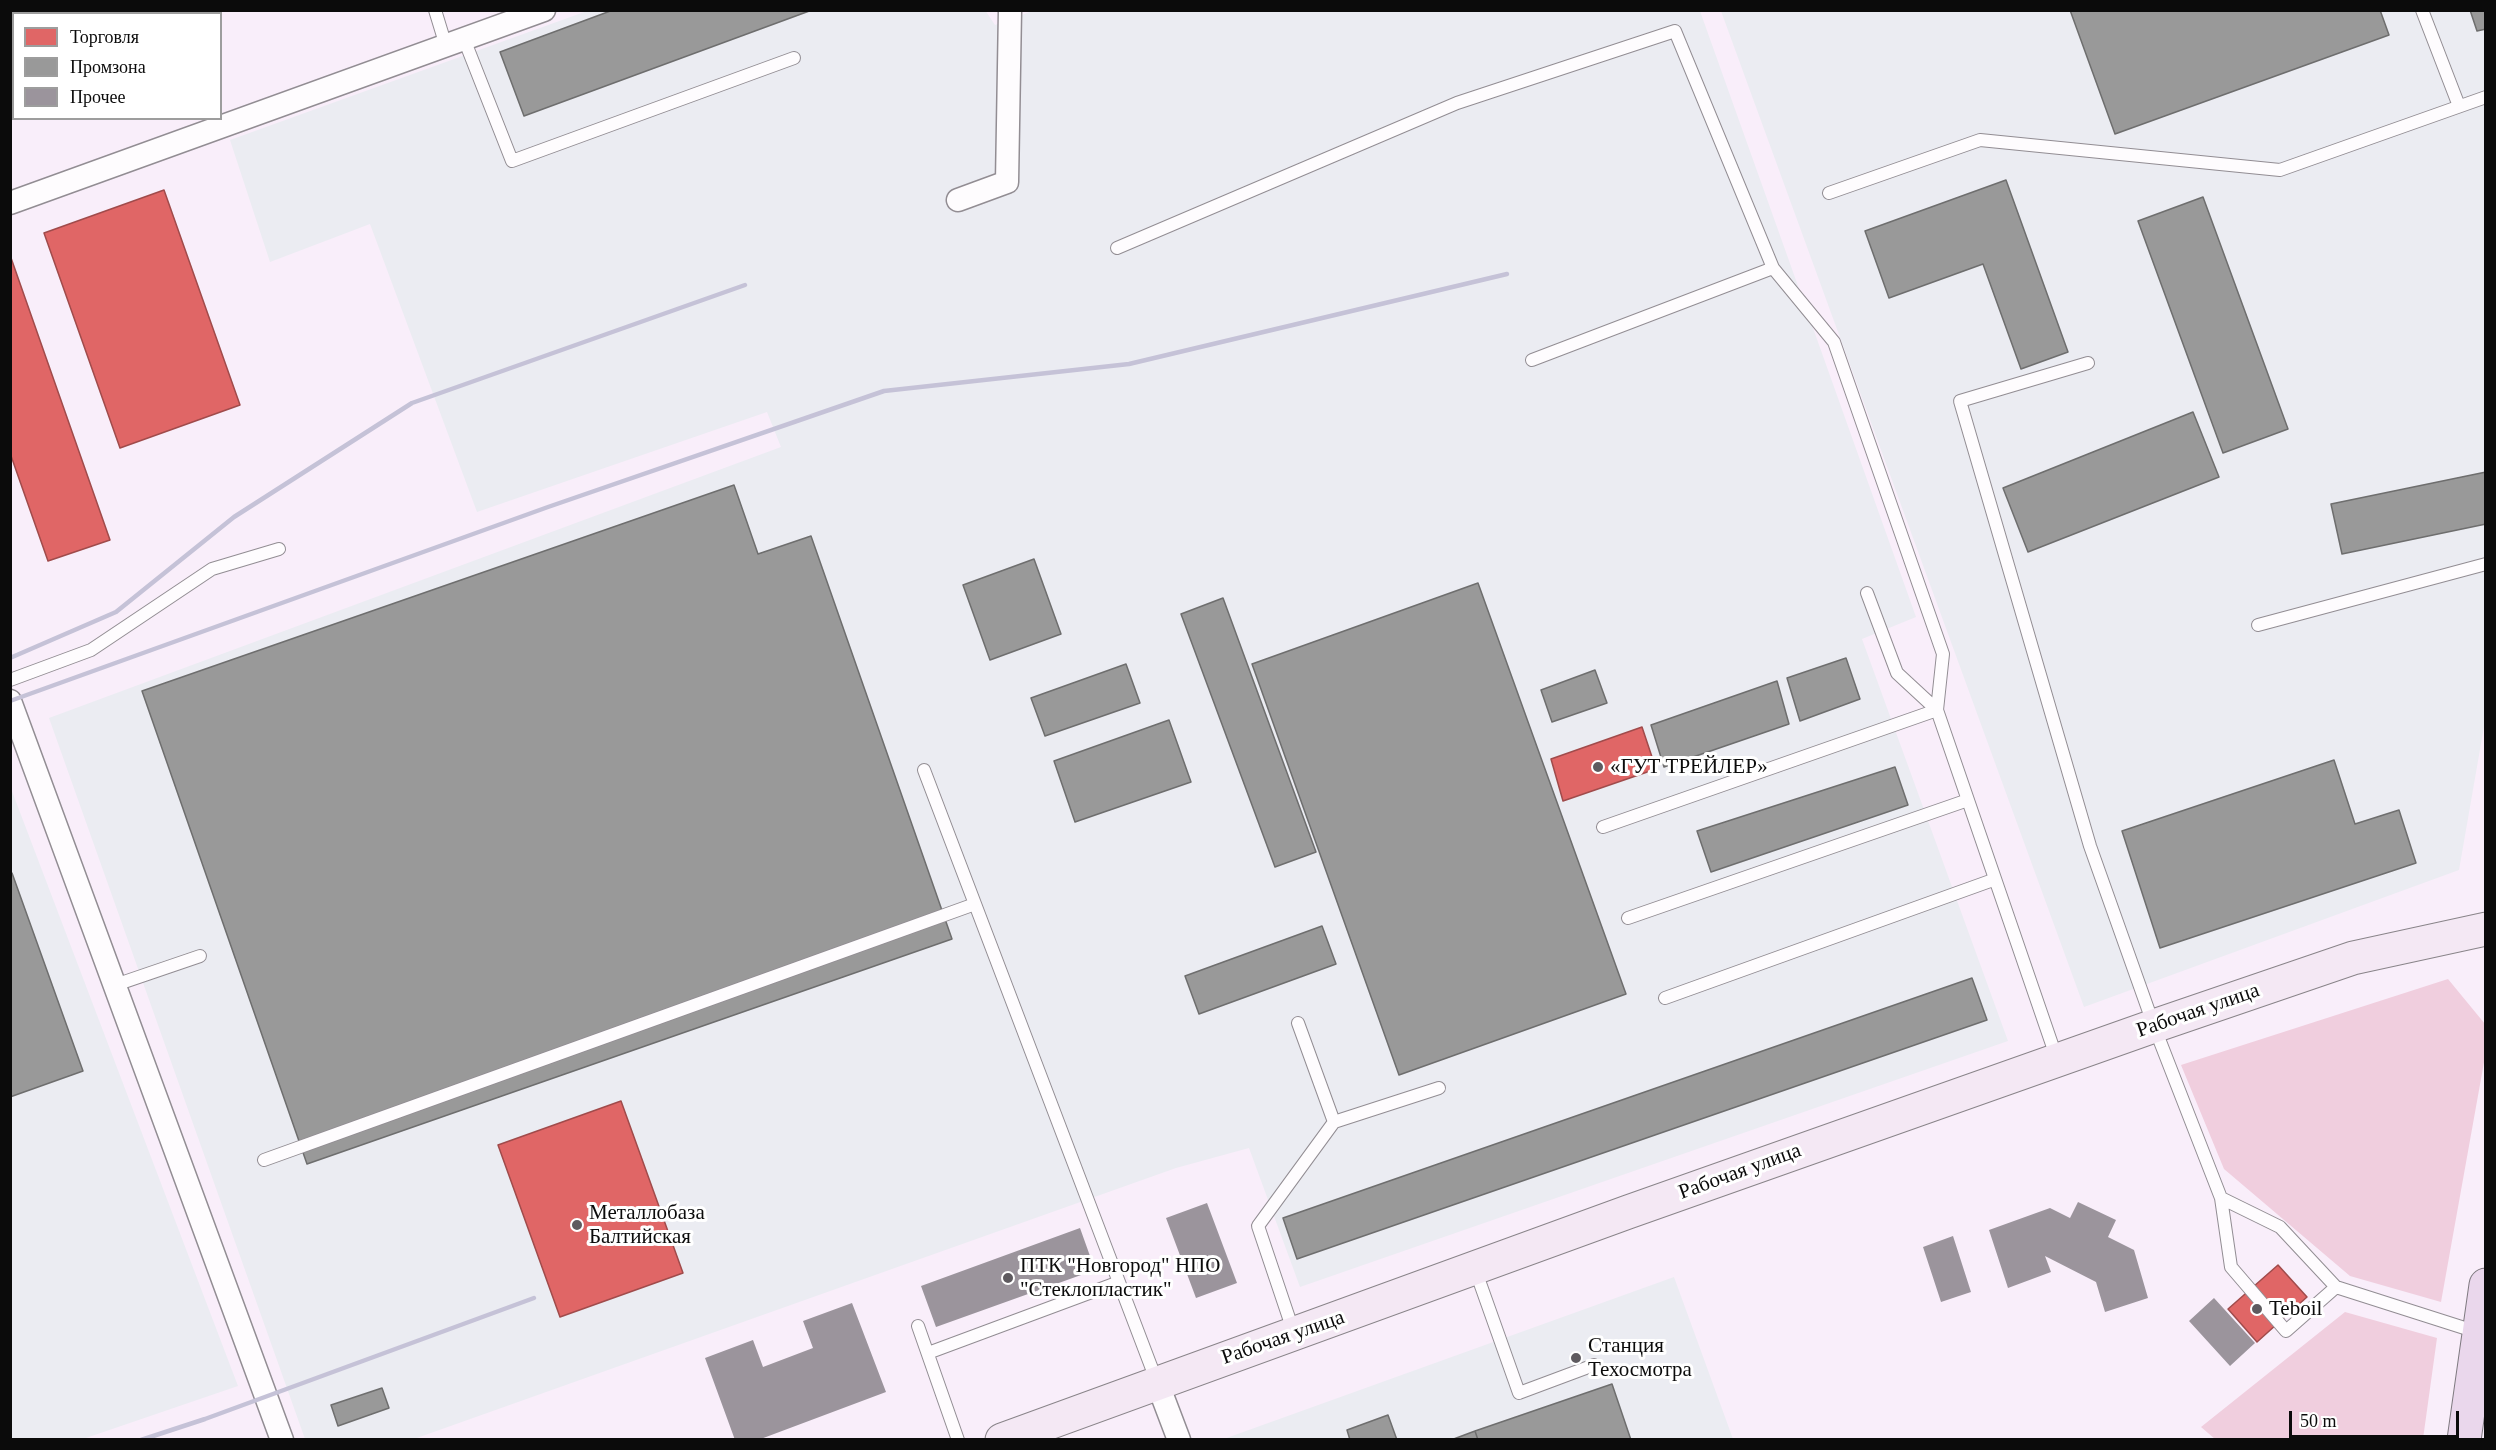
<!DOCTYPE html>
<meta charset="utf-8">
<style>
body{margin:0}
#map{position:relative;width:2496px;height:1450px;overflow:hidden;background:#f9eefa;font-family:"Times New Roman",serif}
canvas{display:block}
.frame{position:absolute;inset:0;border:12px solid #0b0b0b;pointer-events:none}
.legend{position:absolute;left:12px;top:12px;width:210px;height:108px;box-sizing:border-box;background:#fff;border:2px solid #9d9d9d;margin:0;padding:8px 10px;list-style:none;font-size:18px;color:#0b0b0b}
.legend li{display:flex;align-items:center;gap:12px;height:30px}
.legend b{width:30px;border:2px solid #9d9d9d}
.scale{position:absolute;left:2289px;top:1411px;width:170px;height:27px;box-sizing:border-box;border:3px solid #0b0b0b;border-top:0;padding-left:8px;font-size:18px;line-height:21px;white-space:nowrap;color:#0b0b0b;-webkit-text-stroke:4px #fff;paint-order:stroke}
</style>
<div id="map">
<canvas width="2496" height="1450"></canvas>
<div class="frame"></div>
<ul class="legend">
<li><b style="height:16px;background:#e06666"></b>Торговля</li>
<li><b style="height:16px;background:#999"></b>Промзона</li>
<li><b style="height:16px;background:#9b949c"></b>Прочее</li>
</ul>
<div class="scale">50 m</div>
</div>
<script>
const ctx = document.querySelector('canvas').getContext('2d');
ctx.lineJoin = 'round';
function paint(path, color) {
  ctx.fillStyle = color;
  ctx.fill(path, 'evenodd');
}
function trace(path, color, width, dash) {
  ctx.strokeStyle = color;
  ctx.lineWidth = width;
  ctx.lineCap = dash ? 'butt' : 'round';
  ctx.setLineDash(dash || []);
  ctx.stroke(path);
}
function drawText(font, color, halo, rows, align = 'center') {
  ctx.font = font + ' "Times New Roman",serif';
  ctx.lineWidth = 6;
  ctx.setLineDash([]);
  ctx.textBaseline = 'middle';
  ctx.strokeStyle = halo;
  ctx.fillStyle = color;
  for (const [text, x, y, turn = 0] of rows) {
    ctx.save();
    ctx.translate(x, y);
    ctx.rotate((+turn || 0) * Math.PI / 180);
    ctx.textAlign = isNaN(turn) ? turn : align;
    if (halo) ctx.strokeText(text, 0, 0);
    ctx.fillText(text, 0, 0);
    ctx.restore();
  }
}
paint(new Path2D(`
 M11,10L53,11L54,13L14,14V114L11,115Z
 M985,10L995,25L1035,10L1700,11L1916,617L1862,639L2008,1041L1300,1287L1249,1148L1176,1168L414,1439H305L49,718L781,447L767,412L477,512L370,224L270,262L230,140L587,11Z
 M1721,11H2485L2486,715L2459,870L2084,1007Z
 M10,786L238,1386L83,1439H11Z
 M1674,1277L1733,1439L1221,1440Z`), '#ebecf2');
paint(new Path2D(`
 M2448,979L2485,1024L2486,1051L2441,1302L2350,1276L2224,1169L2181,1065Z
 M2345,1312L2437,1338L2423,1439H2215L2201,1427Z`), '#f0cede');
const shops = new Path2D(`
 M164,190L240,405L120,448L44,233Z
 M10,255L110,540L48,561L10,453Z
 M1642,727L1656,769L1563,801L1551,759Z
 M621,1101L683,1273L560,1317L498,1145Z
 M2278,1265L2307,1297L2257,1342L2228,1309Z`);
paint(shops, '#e06666');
trace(shops, '#a04b4b', 1.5);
const industry = new Path2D(`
 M613,10H812L524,116L500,52Z
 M2070,10H2380L2389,35L2115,134Z
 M2470,10H2486V29L2477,31Z
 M2006,180L2068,352L2021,369L1983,264L1889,298L1865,231Z
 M2203,197L2288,429L2223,453L2138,221Z
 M2193,412L2219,477L2028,552L2003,488Z
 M2486,472V524L2342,554L2331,504Z
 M734,485L758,554L811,536L952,939L307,1164L142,691Z
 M1034,559L1061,634L990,660L963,585Z
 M1478,583L1626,994L1399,1075L1252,664Z
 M1223,598L1316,852L1275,867L1181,614Z
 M1846,658L1860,699L1800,721L1787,678Z
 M1126,664L1140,703L1045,736L1031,698Z
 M1595,670L1607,703L1552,722L1541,690Z
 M1777,681L1789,724L1664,767L1651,725Z
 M1169,720L1191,782L1075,822L1054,761Z
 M2334,760L2355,824L2399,810L2416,863L2160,948L2122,831Z
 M1895,767L1908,805L1711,872L1697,831Z
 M12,873L83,1071L10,1097V874Z
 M1322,926L1336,964L1199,1014L1185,976Z
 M1972,978L1987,1020L1297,1259L1283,1218Z
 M1612,1384L1631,1440H1478L1475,1431Z
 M382,1388L389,1408L338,1426L331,1405Z
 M1388,1415L1397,1440H1350L1347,1430Z
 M1475,1431L1478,1440H1451Z`);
paint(industry, '#999');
trace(industry, '#6e6e6e', 1.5);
paint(new Path2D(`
 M88,10H188L181,14H89Z
 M2078,1202L2116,1220L2108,1237L2134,1250L2148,1298L2105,1312L2096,1282L2045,1256L2051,1272L2008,1288L1989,1230L2050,1208L2070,1218Z
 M1207,1203L1237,1283L1196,1298L1166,1218Z
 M1080,1228L1095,1270L936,1327L921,1286Z
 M1953,1236L1971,1292L1941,1302L1923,1247Z
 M2214,1298L2255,1343L2230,1366L2189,1321Z
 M852,1303L886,1392L758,1440H735L705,1358L753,1340L763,1367L813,1348L803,1321Z`), '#9b949c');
const service = new Path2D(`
 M435,10L446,46
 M2422,10L2459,106
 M464,39L512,161L794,58
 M1829,193L1980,140L2280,170L2486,97
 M1117,248L1457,103L1675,31L1773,268L1834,342L1943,654L1937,710L2057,1059
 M1532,360L1773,268
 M2088,363L1960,401L2090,846L2154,1026L2221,1198L2231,1267L2286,1331L2336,1287
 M2258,625L2486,564
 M10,680L91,650L212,569L279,549
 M924,770L1157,1382
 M1603,827L1937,710L1897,673L1867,593
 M1628,918L1968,800
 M115,985L200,956
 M1665,998L1993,880
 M1334,1122L1439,1088
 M264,1160L975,904
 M2221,1198L2280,1227L2336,1287L2477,1332
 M1475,1269L1519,1393L1594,1365
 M918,1326L958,1440
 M1294,1333L1258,1226L1334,1122L1298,1023
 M928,1353L1119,1282`);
const minor = new Path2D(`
 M958,200L1007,182L1010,10
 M10,203L544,10
 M10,701L282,1440
 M1157,1382L1179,1440`);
const secondary = new Path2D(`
 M1002,1440L1628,1212L2154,1026L2353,958L2486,929`);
const primary = new Path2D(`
 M2464,1440L2486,1285`);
trace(service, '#928d93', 14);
trace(minor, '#928d93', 25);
trace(secondary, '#898489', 35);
trace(primary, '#7f7a80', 35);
trace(service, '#fefcfe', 12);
trace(minor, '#fefcfe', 22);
trace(secondary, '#f4e8f4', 33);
trace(primary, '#ead7ec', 33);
trace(new Path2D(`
 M10,658L116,612L234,517L412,403L745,285
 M10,701L548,507L884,391L1129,364L1507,274
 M141,1440L205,1419L534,1298`), '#c5c2d7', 4.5);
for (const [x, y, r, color] of [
 [1598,767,6,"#5e5a5f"],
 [577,1225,6,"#5e5a5f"],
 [1008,1278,6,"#5e5a5f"],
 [2257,1309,6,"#5e5a5f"],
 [1576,1358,6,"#5e5a5f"]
]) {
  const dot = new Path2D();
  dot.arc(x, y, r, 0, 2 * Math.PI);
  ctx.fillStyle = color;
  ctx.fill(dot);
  trace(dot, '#fff', 2);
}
drawText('21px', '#0b0b0b', '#fff', [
 ["«ГУТ ТРЕЙЛЕР»",1610,767],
 ["Металлобаза",589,1213],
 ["Балтийская",589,1237],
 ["ПТК \"Новгород\" НПО",1020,1266],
 ["\"Стеклопластик\"",1020,1290],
 ["Teboil",2269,1309],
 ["Станция",1588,1346],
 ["Техосмотра",1588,1370]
], 'left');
drawText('21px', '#0b0b0b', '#fff', [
 ["Рабочая улица",2198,1011,-19],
 ["Рабочая улица",1740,1172,-20],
 ["Рабочая улица",1283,1338,-19]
]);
</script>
